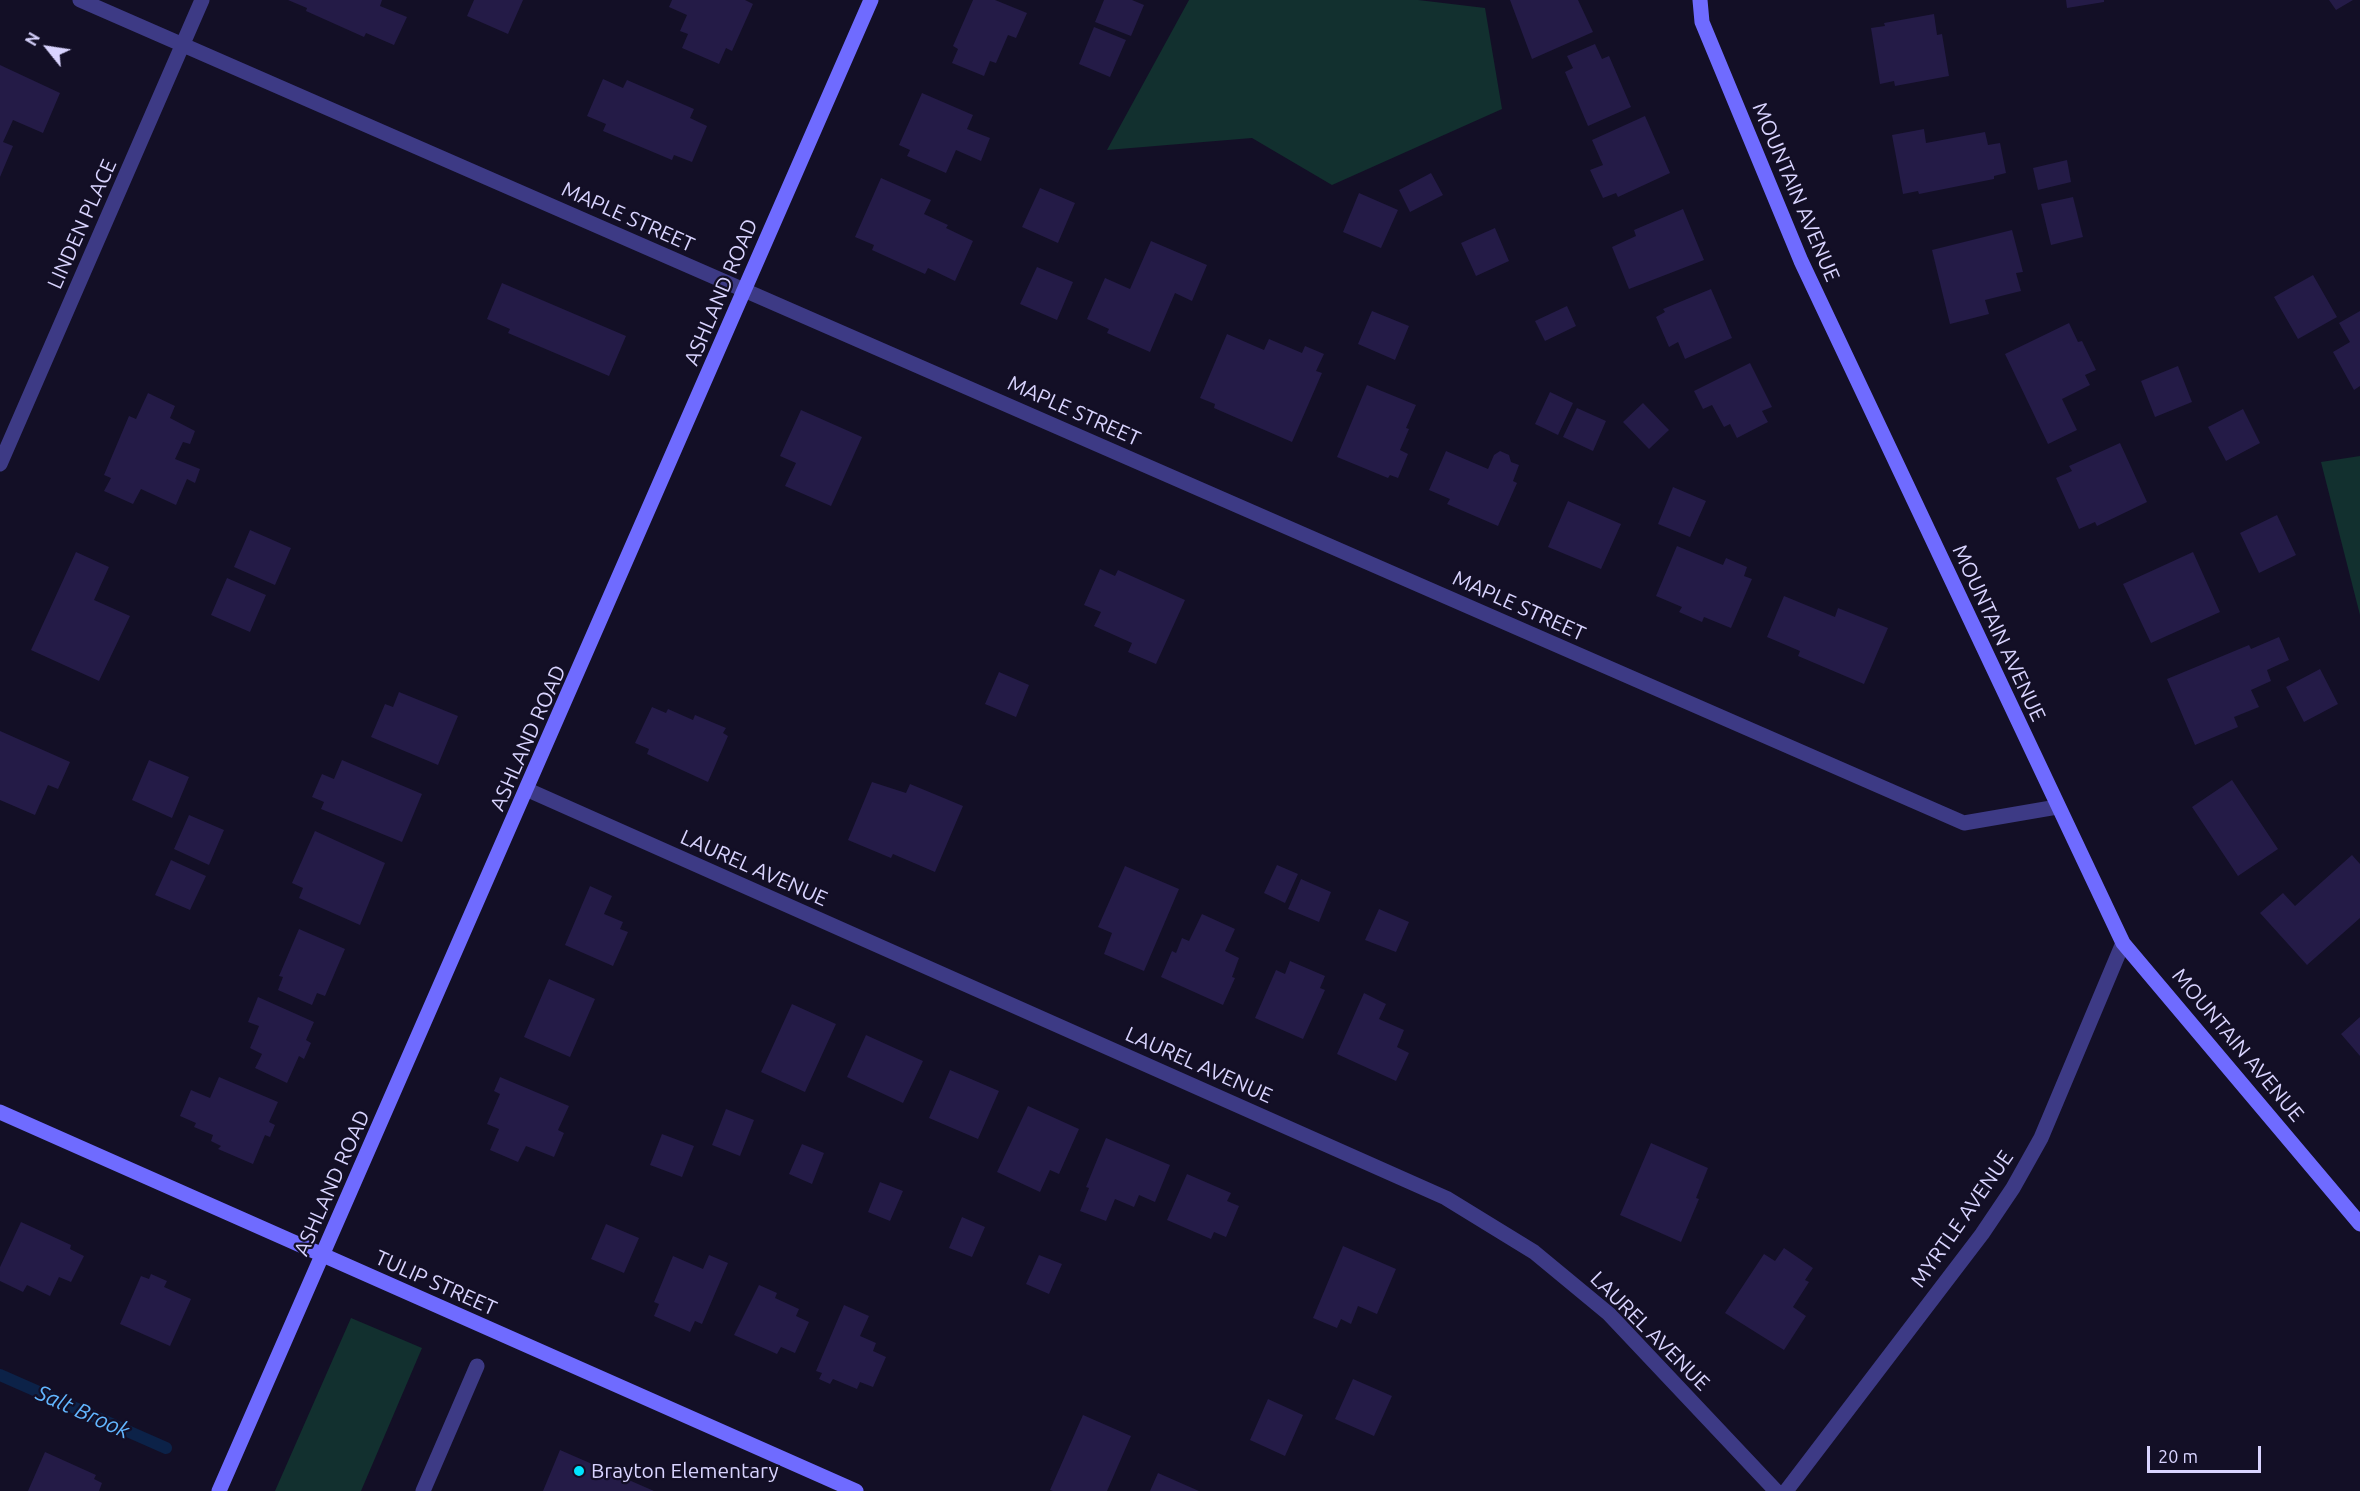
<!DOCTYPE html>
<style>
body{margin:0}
#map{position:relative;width:2360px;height:1491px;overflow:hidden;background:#130f26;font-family:Ubuntu,sans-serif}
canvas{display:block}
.north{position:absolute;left:18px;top:18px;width:60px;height:60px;-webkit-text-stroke:4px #130f26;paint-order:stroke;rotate:300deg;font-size:16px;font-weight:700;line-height:24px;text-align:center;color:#d9d4ff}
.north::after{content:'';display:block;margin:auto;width:21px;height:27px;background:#d9d4ff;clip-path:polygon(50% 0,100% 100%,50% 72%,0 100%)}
.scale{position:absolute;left:2147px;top:1446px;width:114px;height:27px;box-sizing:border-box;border:3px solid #d9d4ff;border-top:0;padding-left:8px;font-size:18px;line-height:21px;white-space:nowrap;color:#d9d4ff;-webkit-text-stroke:4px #130f26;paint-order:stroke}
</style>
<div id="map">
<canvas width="2360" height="1491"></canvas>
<div class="north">N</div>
<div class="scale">20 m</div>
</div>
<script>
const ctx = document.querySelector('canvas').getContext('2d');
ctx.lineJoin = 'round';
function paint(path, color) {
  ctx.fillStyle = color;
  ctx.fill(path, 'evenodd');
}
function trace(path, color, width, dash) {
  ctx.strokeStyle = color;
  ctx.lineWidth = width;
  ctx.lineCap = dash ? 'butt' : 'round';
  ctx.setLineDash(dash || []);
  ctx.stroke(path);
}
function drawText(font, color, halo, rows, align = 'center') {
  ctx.font = font + ' Ubuntu,sans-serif';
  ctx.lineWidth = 4.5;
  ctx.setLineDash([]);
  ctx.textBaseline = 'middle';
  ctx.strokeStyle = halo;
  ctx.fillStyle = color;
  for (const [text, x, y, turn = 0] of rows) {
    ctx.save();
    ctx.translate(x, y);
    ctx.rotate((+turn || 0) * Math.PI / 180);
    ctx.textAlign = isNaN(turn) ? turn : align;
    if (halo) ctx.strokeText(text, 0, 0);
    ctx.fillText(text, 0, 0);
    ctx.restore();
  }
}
paint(new Path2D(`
 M1189,0H1418L1485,8L1502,109L1332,185L1252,138L1107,150Z
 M2360,456V615L2321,462Z
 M351,1318L422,1348L361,1491H275Z`), '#12302f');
trace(new Path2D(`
 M0,1375L166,1448`), '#0c2248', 12);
paint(new Path2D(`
 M288,0H382L380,6L407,17L394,45L366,33L364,37L306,11L307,8Z
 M474,0H523L508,34L467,16Z
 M672,0H745L753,4L732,51L726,48L719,64L682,48L688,34L680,31L687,15L669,7Z
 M973,0H995L1027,13L1016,38L1008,35L996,63L990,61L984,76L952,63L958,49L953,46Z
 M1104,0H1132L1144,5L1131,36L1095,22Z
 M1510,0H1578L1593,32L1532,59Z
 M2066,0H2104V2L2067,8Z
 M2329,0H2353L2336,10Z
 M1934,14L1937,35L1942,34L1949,76L1895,86L1894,81L1880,84L1871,28L1885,26L1884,23Z
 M1094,27L1126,40L1110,77L1079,64Z
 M1595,44L1602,59L1609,56L1631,107L1588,126L1565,72L1573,68L1567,56Z
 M0,65L60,93L43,133L13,120L3,142L13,146L0,177Z
 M603,79L623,88L627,80L694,109L690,118L707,126L692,162L674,155L672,160L603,131L606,124L587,116Z
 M922,93L973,115L967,129L990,138L981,161L956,150L946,173L907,156L910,150L899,145Z
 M1645,116L1670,173L1618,197L1616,193L1603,198L1590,170L1603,165L1592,140Z
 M1924,129L1926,143L1985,132L1988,145L2000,143L2006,173L1994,176V179L1919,194L1918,191L1903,194L1892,135Z
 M2067,160L2071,182L2038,190L2033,168Z
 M1431,173L1443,195L1410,212L1399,190Z
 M881,178L931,200L924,214L948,225L946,228L973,241L955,281L928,268L925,274L872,250L874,245L855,237Z
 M1040,188L1075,203L1058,243L1022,227Z
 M1359,193L1398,210L1381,248L1343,232Z
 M2073,197L2083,237L2051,245L2041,204Z
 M1683,209L1704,260L1629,289L1612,247L1636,236L1634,230Z
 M1495,228L1509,261L1476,276L1461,243Z
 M2012,230L2023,272L2016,273L2021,291L1985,300L1989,314L1950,324L1932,250Z
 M1151,241L1207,265L1192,301L1175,293L1150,352L1107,333L1109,329L1087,319L1105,278L1130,289Z
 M1037,267L1073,282L1057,320L1020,304Z
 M2313,275L2337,317L2298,339L2274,297Z
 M502,283L626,336L609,376L508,333L510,329L487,319Z
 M1711,289L1732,338L1685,359L1678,342L1669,347L1656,317L1665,312L1663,309Z
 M1567,306L1576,326L1545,341L1535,321Z
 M1372,311L1409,326L1395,360L1358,344Z
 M2360,311V386L2354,390L2333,352L2350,342L2339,323Z
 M2069,323L2078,342L2082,341L2096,370L2085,375L2090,385L2062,399L2077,430L2048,444L2005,354Z
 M1227,334L1264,350L1269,339L1302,353L1305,346L1324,354L1316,371L1322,373L1292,442L1214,408L1215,404L1200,398Z
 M1750,363L1772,407L1762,411L1768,422L1737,438L1730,424L1724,427L1712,405L1703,409L1694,391Z
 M2178,366L2192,402L2155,417L2141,381Z
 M1367,385L1416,405L1406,428L1409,429L1400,450L1408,454L1398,478L1390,475L1388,478L1337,457Z
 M1550,392L1573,403L1558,435L1535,424Z
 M148,393L175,406L170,418L195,431L190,444L183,442L175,459L200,469L195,483L187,479L176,505L141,489L133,504L104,491L111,478L104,475L129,416L136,419Z
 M1643,403L1669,430L1649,449L1623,422Z
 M1577,408L1606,421L1593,451L1563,437Z
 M2243,409L2260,443L2226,461L2208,427Z
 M801,410L862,437L831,506L785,486L796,463L780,456Z
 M2120,443L2147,502L2097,526L2095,522L2079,529L2056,478L2072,471L2069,466Z
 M1446,451L1488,469L1494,455L1500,451L1509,455L1511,462L1519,465L1513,481L1517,483L1498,526L1447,504L1450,499L1429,490Z
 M1673,487L1706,501L1690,537L1658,524Z
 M1568,501L1621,524L1601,569L1548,547Z
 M2277,515L2296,555L2259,573L2240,533Z
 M250,530L291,548L275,585L234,567Z
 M1677,546L1723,565L1726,558L1747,567L1744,576L1752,579L1731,628L1704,617L1702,622L1679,612L1682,607L1656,596Z
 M76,552L109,567L94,600L130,616L99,681L31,650Z
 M2193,552L2220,612L2151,643L2123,584Z
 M1100,569L1115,576L1118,570L1185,600L1156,664L1128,652L1132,643L1094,626L1101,612L1084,605Z
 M227,578L266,595L250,632L211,615Z
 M1784,596L1835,617L1838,608L1888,628L1864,684L1798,656L1800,651L1767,637Z
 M2279,637L2289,660L2267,670L2271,681L2251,690L2259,707L2234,717L2238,727L2195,745L2167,679L2249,645L2251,649Z
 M2320,669L2338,704L2304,722L2286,687Z
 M999,672L1029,685L1016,717L985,704Z
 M399,692L458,716L438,765L371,737L385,704L393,707Z
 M652,707L666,713L668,709L693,720L695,715L726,728L723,733L728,736L708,782L647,754L649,749L635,743Z
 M0,731L70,762L58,789L48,785L35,815L0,800Z
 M149,760L189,777L172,818L132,800Z
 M342,760L422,794L402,842L321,809L324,802L312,797L322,774L334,779Z
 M2232,780L2278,849L2238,876L2192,807Z
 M872,782L906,793L910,784L963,806L935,872L893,854L891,858L848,840Z
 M189,815L224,830L209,865L174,849Z
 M315,831L385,863L360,925L299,898L303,888L292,883Z
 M2352,855L2360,864V918L2307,965L2260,913L2283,893L2295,906Z
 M171,860L206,876L190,910L155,895Z
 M1277,865L1298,874L1285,903L1264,893Z
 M1125,866L1179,889L1144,971L1104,954L1112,933L1098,927Z
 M1301,879L1331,892L1319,922L1288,909Z
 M590,886L612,896L604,914L623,922L620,929L628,932L613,966L565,945Z
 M1379,909L1409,922L1396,952L1365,940Z
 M1202,914L1235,929L1225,951L1239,958L1232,977L1235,978L1223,1005L1161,977L1172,951L1176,953L1182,938L1189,941Z
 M299,929L345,949L325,996L317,993L312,1005L278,990L283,977L279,976Z
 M1290,961L1325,976L1320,988L1325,990L1303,1039L1255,1018L1276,970L1285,974Z
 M549,979L595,999L570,1057L524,1037Z
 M1364,993L1386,1004L1379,1019L1404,1030L1397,1047L1409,1053L1396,1081L1337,1054Z
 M258,997L314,1022L306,1040L311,1043L304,1059L299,1056L287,1083L255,1068L262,1054L250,1048L259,1026L248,1022Z
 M792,1004L836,1024L805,1092L761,1072Z
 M2360,1017V1056L2341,1034Z
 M866,1035L923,1061L903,1103L847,1077Z
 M950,1070L999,1091L978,1139L929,1118Z
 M219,1077L278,1102L269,1122L275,1125L270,1137L265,1135L253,1164L218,1149L221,1146L211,1141L213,1135L194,1127L196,1123L180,1116L191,1090L210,1098Z
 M500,1077L569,1106L558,1130L564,1133L554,1157L526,1146L518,1162L490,1150L499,1129L487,1124L500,1094L494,1091Z
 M1028,1106L1079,1129L1059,1174L1050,1170L1040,1192L997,1172Z
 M726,1109L754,1120L740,1156L712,1145Z
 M662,1134L694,1146L682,1177L650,1165Z
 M1106,1138L1170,1165L1155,1202L1139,1195L1134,1207L1115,1199L1106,1221L1080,1211L1089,1188L1086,1187Z
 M1651,1143L1708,1168L1696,1198L1699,1199L1681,1242L1620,1215Z
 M802,1144L824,1153L812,1184L789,1174Z
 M1187,1174L1231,1193L1227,1201L1239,1206L1226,1237L1214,1232L1211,1239L1167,1220Z
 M880,1182L903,1191L890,1221L868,1212Z
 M962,1217L985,1227L972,1257L949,1248Z
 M21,1222L71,1245L70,1249L84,1256L71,1282L59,1277L50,1296L27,1285L23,1292L0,1281V1267Z
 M606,1224L639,1238L624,1273L591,1259Z
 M1343,1246L1396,1269L1377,1314L1358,1306L1351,1324L1341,1319L1337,1328L1313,1318Z
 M1784,1248L1813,1268L1805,1280L1809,1282L1793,1307L1806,1316L1784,1350L1725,1313L1764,1254L1775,1261Z
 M709,1255L728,1263L702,1324L695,1321L690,1332L654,1316L659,1304L654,1302L673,1256L703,1269Z
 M1039,1255L1062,1264L1049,1294L1026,1284Z
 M151,1274L167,1281L164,1287L191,1299L170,1346L120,1324L141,1276L149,1279Z
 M759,1285L777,1293L775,1298L799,1309L796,1316L809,1322L795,1353L781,1347L777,1354L734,1335Z
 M844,1305L869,1316L860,1336L876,1343L873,1351L886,1357L873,1387L860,1382L857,1389L833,1379L830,1384L819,1379L822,1373L816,1371Z
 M1353,1379L1392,1396L1374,1436L1335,1419Z
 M1268,1399L1303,1415L1285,1456L1250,1440Z
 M1083,1415L1131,1436L1107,1491H1053L1050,1490Z
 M560,1450L654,1491H543Z
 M45,1452L96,1475L94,1479L102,1483L99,1491H28Z
 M1158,1473L1199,1491H1150Z`), '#241b47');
trace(new Path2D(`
 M423,1491L477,1366`), '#3d3a85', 15);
trace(new Path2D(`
 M80,0L1964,823L2057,807
 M0,464L202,0
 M528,790L1446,1198L1534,1252L1609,1314L1776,1491
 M1786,1491L1982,1234L2013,1188L2041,1138L2123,943`), '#3d3a85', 15);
trace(new Path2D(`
 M1700,0L1702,22L1801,261L2123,943L2360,1224
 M0,1112L856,1491
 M219,1491L871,0`), '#6f6bff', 15);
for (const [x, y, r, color] of [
 [579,1471,6,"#00e5ff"]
]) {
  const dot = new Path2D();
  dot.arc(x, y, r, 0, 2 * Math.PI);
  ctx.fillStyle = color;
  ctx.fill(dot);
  trace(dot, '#130f26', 2);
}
drawText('21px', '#d9d4ff', '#130f26', [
 ["MOUNTAIN AVENUE",1796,192,67],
 ["MAPLE STREET",628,217,24],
 ["LINDEN PLACE",82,224,-66],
 ["ASHLAND ROAD",721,292,-67],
 ["MAPLE STREET",1074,411,24],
 ["MAPLE STREET",1519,606,24],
 ["MOUNTAIN AVENUE",1999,633,65],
 ["ASHLAND ROAD",528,738,-66],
 ["LAUREL AVENUE",754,868,24],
 ["MOUNTAIN AVENUE",2238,1045,50],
 ["LAUREL AVENUE",1199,1065,24],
 ["ASHLAND ROAD",332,1183,-66],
 ["MYRTLE AVENUE",1962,1219,-55],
 ["TULIP STREET",436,1283,24],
 ["LAUREL AVENUE",1650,1331,45]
]);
drawText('21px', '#d9d4ff', '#130f26', [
 ["Brayton Elementary",591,1471]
], 'left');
drawText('italic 22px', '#62b6ff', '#130f26', [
 ["Salt Brook",83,1412,24]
]);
</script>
